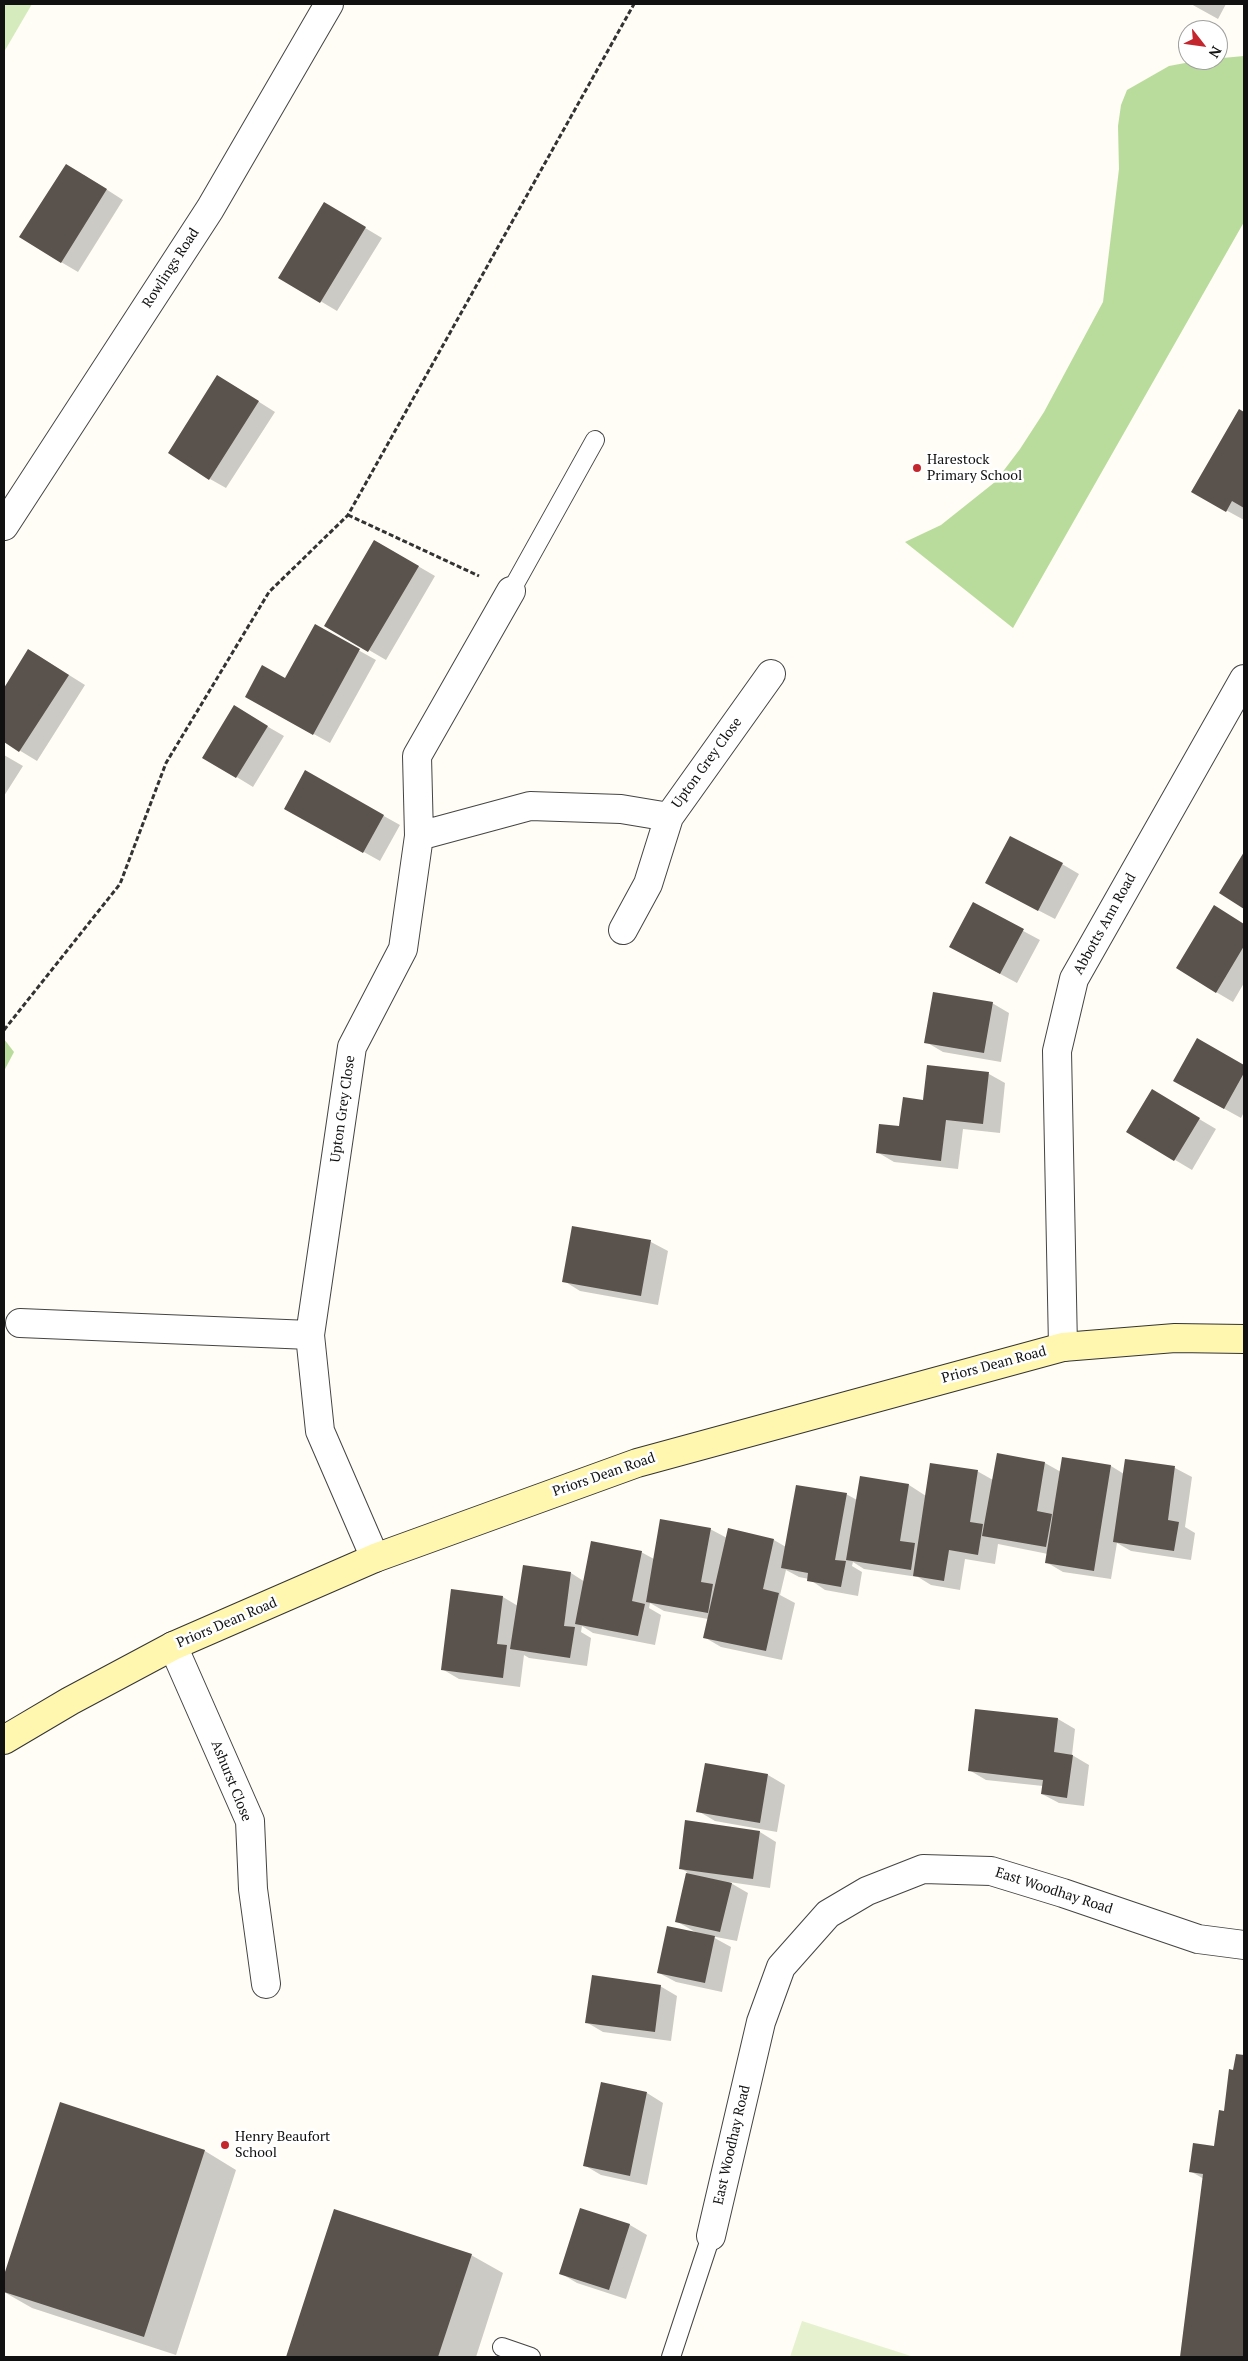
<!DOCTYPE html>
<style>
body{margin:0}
#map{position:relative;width:1248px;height:2361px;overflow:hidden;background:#fffdf5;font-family:"PT Serif",serif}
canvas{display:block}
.frame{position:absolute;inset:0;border:5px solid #111;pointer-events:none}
.north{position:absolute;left:1178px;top:20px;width:50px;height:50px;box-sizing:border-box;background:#fff;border:1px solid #a0a0a0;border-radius:50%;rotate:120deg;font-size:14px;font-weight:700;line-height:20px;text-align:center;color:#111}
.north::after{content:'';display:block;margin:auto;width:18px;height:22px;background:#c4262e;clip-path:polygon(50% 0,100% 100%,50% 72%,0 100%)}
</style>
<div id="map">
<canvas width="1248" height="2361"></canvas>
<div class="frame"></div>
<div class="north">N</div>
</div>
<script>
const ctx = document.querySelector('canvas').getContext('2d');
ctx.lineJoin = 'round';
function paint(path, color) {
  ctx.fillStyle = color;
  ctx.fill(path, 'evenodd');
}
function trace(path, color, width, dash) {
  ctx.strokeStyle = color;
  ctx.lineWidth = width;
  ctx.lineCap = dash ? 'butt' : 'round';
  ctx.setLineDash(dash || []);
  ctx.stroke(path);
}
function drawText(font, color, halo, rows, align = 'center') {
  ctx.font = font + ' "PT Serif",serif';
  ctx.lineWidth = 5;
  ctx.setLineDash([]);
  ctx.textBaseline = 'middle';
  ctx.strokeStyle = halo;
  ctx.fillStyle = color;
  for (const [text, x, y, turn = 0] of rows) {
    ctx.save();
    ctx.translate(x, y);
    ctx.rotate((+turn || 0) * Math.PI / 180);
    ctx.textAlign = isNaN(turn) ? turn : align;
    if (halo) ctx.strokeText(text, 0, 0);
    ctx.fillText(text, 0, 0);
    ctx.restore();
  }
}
paint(new Path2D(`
 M4,4H32L4,52Z`), '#d5ebbd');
paint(new Path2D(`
 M1244,56V222L1013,628L905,542L941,525L995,482L1020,449L1044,412L1103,302L1119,169L1118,126L1121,105L1127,90L1169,66L1201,60Z
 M4,1039L14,1052L4,1071Z`), '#b9dc9c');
paint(new Path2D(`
 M802,2321L914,2357H790Z`), '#e6f2cf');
paint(new Path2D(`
 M1191,4H1226L1218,19Z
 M84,175L123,200L78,272L61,262Z
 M325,204L382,238L337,311L280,277Z
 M234,386L275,412L226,488L210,479Z
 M1239,410L1244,413V520L1193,492Z
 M375,541L435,576L386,660L326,625Z
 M315,626L376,660L330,743L263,706L286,679Z
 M29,650L85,685L37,761L4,741V690Z
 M251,717L284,736L253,787L204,757Z
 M4,755L23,766L4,796Z
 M305,772L400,825L380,861L285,808Z
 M1244,854V907L1221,893Z
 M1062,864L1079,874L1055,919L1003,892Z
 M973,904L1040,940L1017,983L967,956Z
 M1215,907L1244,925V983L1233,1002L1216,992Z
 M992,1003L1009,1013L1001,1062L943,1052L926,1042Z
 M1197,1040L1244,1066V1112L1241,1118L1174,1081Z
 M989,1074L1005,1083L1000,1133L963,1129L958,1169L894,1162L877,1152L924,1101Z
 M1152,1091L1216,1129L1192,1170L1128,1132Z
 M573,1227L651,1242L668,1251L658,1305L580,1291L564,1281Z
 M998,1455L1045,1463L1061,1472L1111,1466L1124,1474L1126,1461L1175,1468L1192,1477L1185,1527L1195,1533L1191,1560L1131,1551L1117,1543L1111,1579L1063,1572L1046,1562L1048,1554L998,1544L995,1564L965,1559L960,1590L931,1585L918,1577L864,1569L853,1562L852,1566L862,1572L858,1596L825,1590L809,1579L799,1577L786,1570L780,1595L795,1603L782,1660L721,1647L704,1637L708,1619L664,1611L650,1603L649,1608L661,1615L655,1645L593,1633L582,1626L581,1632L591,1638L587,1666L529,1658L524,1655L520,1687L459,1679L442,1669L452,1590L503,1597L518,1606L571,1573L585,1582L641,1552L654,1559L710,1529L727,1538L774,1540L786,1547L846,1494L857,1500L909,1485L926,1496L977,1471L993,1480Z
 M976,1710L1058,1719L1075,1729L1072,1755L1089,1765L1084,1806L1059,1803L1042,1794L1043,1786L986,1780L969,1770Z
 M706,1765L768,1775L785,1785L777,1832L715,1821L698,1811Z
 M760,1832L776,1842L770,1888L729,1882L748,1893L737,1941L711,1936L731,1947L722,1992L676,1982L659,1973L697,1933L676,1921L687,1872L680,1868Z
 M660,1986L677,1996L671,2041L603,2032L586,2022Z
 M1237,2055L1244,2056V2357H1182L1204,2179L1190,2171L1216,2148Z
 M647,2093L663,2103L647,2185L601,2175L584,2165Z
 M61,2104L205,2151L236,2170L176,2355L32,2308L4,2292V2279Z
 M581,2209L630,2225L647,2235L626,2299L577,2283L560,2273Z
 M335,2211L471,2255L503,2273L476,2357H288Z`), '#0003');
paint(new Path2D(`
 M66,164L107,189L61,263L19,237Z
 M324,202L366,227L320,303L278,278Z
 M217,375L259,401L209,480L168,453Z
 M1239,409L1244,412V508L1232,501L1226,512L1191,492Z
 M374,540L419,566L368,652L324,626Z
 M315,624L360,649L313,735L245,697L262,665L285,678Z
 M28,649L69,675L19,752L4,742V688Z
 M234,705L268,726L236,778L202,758Z
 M305,770L384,815L363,853L284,809Z
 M1010,836L1063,863L1038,911L985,883Z
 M1244,852V909L1219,893Z
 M973,902L1024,929L1000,974L949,947Z
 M1214,905L1244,924V946L1216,993L1176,968Z
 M933,992L993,1002L984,1053L924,1043Z
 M1197,1038L1244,1065V1073L1224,1109L1173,1081Z
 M927,1065L989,1072L983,1124L946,1120L941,1161L876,1153L879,1124L899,1126L903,1097L923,1100Z
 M1152,1089L1200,1118L1174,1161L1126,1132Z
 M572,1226L651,1240L641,1296L562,1282Z
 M997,1453L1045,1462L1037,1511L1052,1514L1046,1547L982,1536Z
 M1062,1457L1111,1465L1094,1571L1045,1563Z
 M1125,1459L1175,1466L1168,1520L1179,1522L1174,1551L1113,1542Z
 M930,1463L978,1470L970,1522L983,1524L978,1555L949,1550L944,1581L913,1576Z
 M860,1476L909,1484L900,1541L915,1543L911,1570L846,1560Z
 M796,1485L847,1493L835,1560L846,1561L841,1587L807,1581L808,1573L781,1568Z
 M660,1519L711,1528L701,1582L713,1584L708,1613L646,1602Z
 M728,1528L774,1539L763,1589L779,1593L766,1651L703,1638Z
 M591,1541L642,1551L632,1601L645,1604L638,1636L575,1624Z
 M523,1565L571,1572L564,1626L575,1627L570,1658L510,1649Z
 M451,1589L503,1596L497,1644L507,1645L503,1678L441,1670Z
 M975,1709L1058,1718L1054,1752L1073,1755L1067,1798L1041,1794L1043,1780L968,1771Z
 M705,1763L768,1774L760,1823L696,1812Z
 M685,1820L760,1831L753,1879L679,1869Z
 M686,1873L732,1883L720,1932L675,1922Z
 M667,1926L715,1936L705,1983L657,1973Z
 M592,1975L661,1985L655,2032L585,2023Z
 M1236,2054L1244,2055V2357H1180L1203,2174L1189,2172L1193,2143L1214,2146L1219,2110L1224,2111L1229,2069L1233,2070Z
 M601,2082L647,2092L630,2176L583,2166Z
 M60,2102L205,2150L144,2337L4,2292V2275Z
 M580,2208L630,2224L609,2290L559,2274Z
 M334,2209L472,2254L438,2357H286Z`), '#5a524d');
const lane = new Path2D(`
 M511,591L595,440
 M502,2347L531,2357
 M671,2357L711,2236`);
const street = new Path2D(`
 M4,526L210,209L329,4
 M419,836L530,806L621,809L669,817L771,674
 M623,930L648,884L669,817
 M20,1323L310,1335
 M1063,1347L1057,1051L1074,979L1244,679
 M375,1558L320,1431L310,1335L352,1047L403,949L419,836L417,756L511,591
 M173,1646L250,1821L253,1889L266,1984
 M711,2236L761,2022L781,1967L828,1914L867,1891L923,1869L991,1871L1063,1893L1198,1939L1244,1945`);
const secondary = new Path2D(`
 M4,1740L70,1701L173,1646L375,1558L637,1463L1063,1347L1175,1338L1244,1339`);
trace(lane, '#444', 20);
trace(street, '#444', 30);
trace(secondary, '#333', 30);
trace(new Path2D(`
 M348,515L479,576
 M4,1030L120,884L166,763L269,592L348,515L634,4`), '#333', 3, [5, 2.5]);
trace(lane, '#fff', 18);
trace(street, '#fff', 28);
trace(secondary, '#fff6b0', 28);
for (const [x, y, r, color] of [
 [917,468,5,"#c4262e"],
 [225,2145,5,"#c4262e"]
]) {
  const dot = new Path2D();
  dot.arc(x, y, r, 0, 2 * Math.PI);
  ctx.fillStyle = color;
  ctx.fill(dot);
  trace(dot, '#fff', 2);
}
drawText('14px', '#111', '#fff', [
 ["Rowlings Road",171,268,-57],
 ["Upton Grey Close",707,763,-54],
 ["Abbotts Ann Road",1105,924,-61],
 ["Upton Grey Close",343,1109,-82],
 ["Priors Dean Road",994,1365,-15],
 ["Priors Dean Road",604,1475,-19],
 ["Priors Dean Road",227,1623,-23],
 ["Ashurst Close",231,1781,68],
 ["East Woodhay Road",1054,1891,18],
 ["East Woodhay Road",732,2145,-77]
]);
drawText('14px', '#111', '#fff', [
 ["Harestock",927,460],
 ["Primary School",927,476],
 ["Henry Beaufort",235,2137],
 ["School",235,2153]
], 'left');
</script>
